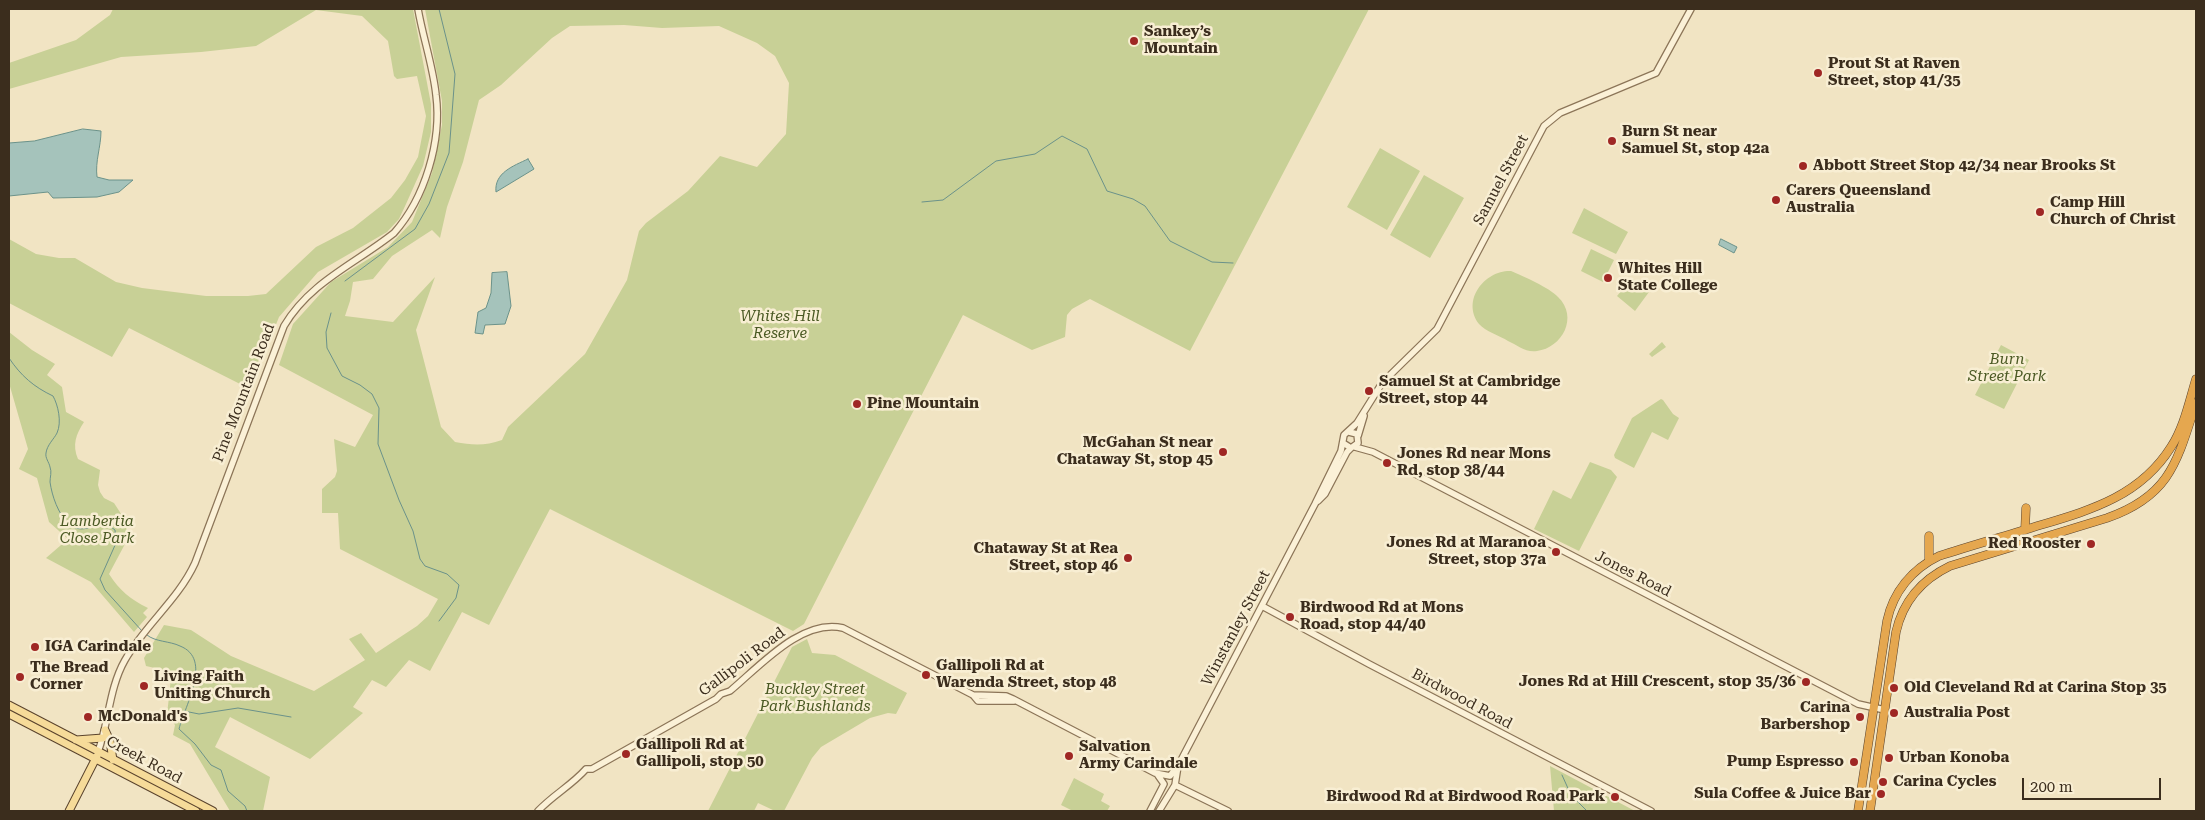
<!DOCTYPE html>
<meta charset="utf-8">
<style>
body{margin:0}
#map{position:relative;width:2205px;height:820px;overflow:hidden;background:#f1e4c3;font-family:"Roboto Serif",serif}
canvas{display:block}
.frame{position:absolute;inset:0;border:10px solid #3b2d1d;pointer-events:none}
.scale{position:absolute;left:2022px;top:778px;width:139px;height:22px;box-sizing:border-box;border:2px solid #3b2d1d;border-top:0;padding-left:6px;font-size:15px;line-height:18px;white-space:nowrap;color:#3b2d1d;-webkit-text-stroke:4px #f8eed3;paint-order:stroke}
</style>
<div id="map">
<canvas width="2205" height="820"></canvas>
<div class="frame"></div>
<div class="scale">200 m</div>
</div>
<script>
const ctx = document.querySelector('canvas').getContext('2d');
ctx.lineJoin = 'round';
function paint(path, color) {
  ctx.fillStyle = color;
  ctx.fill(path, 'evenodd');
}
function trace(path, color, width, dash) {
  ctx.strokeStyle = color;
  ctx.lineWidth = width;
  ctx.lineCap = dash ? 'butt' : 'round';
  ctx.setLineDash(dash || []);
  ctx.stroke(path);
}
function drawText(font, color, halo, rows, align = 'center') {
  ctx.font = font + ' "Roboto Serif",serif';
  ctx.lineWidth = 5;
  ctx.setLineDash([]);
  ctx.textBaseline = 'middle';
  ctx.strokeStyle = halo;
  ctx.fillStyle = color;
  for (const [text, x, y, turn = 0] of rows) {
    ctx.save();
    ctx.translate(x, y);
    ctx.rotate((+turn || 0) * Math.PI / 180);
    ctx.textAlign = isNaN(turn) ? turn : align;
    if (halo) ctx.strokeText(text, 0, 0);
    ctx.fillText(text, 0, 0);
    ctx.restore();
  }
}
paint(new Path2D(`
 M113,9H413L431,104V132L423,166L406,204L399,219L387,232L318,272L279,317L250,389L129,328L112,357L9,303V239L36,254L59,258H75L116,282L142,288L206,296H248L266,294L316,247L353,228L391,198L405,180L418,157L426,116L417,76L397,79L394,76L388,41L362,16L316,10L256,46L201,52L121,57L9,89V63L76,40L110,15Z
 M425,9H1369L1190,351L1090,299L1072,309L1067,315L1065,337L1032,350L963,315C910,418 856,521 804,624L793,631L550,509L489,625L462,612L430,671L409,660L386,687L372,680L353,707L363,713L310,759L230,717L215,747L270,777L263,811H230L190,744L173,735L175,725L167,715L171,678L168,671L146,666L144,658L164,625L191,630L231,656L314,691L365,660L349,639L361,633L376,653L417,626L428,616L438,599L340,549L338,513H322V489L335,477L337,471L334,439L355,447L373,415L279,365L293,324L331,282L388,247L412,222L432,173L442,125V101ZM624,25L662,28L719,26L757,43L775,56L789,83L786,134L757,167L720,156L688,191L646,223L639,231L637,239L627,280L585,354L508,427L502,440C485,446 472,445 455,442L441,427L416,330L435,277L393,322L345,316L350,301L353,282L373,279L392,256L432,230L440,238L447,207L463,162L479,100L501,85L552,38L570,26Z
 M1380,148L1420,171L1387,230L1347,207Z
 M1424,175L1464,198L1430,258L1390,235Z
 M1584,208L1628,232L1616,254L1572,233Z
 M1591,249L1614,260L1603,282L1581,271Z
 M1511,271C1523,276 1550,288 1558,297C1579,317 1562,348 1537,351C1526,353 1517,345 1508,341C1500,336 1485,331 1479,324C1461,300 1485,270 1511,271Z
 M1632,278L1649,292L1635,311L1617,296Z
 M9,332L32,350L55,364L47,375L62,387L66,412L84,422C76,434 72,445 78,459L100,470L98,485L100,492L104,498L114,503L127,523L125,544L109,574C120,591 130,599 148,608L143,613L147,617L134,632L91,582L46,558L68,539L49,522L37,478L19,469L28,449L9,383Z
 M1662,342L1666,347L1652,357L1649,354Z
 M2001,345L2029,360L2004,409L1975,395Z
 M1661,399L1663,400L1673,414L1679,418L1668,440L1652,432L1634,468L1615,458L1614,455L1632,418Z
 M1590,462L1611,470L1617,477L1579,551L1534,529L1553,490L1571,499Z
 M807,639L812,653L835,655L907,693L896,714L888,713L870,718L821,747L812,758L784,811H775L758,803L754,811H708L792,647Z
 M1550,766L1635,811H1554Z
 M1074,778L1104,794L1101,801L1110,806L1107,811H1073L1061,805Z`), '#c8d096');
const water = new Path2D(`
 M83,129L101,131C101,147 95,161 97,177L109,180H133L119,192L97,197L53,198L48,192L9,196V143L34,141Z
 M528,159L534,169L496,192C494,173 513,166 528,159Z
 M1721,239L1737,247L1734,253L1719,245Z
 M507,272L511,306L505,324L485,325L483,334L475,333L478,312L486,308L491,293L492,273Z`);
paint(water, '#a5c3bb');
trace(water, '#6b928a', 1);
trace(new Path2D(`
 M922,202L943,200L996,161L1035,154L1062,136L1087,149L1107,191L1133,199L1145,206L1170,241L1212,262L1233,263
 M345,281L415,229L429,204L449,153L455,74L439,9
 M331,313L326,332L327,348L342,376L360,385L372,394L379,408L378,444L399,500L413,531L420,559L425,566L447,574L459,585L456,598L439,621
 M9,358C21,376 34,387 53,396C58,405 62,422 57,433C54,439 47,445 46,453C45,458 49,462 50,467C52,472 50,477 50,482C52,496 58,514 69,524C85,538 99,516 115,530L116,543L100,579L105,590L142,631
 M147,635C155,642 170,641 180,646C213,659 185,705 179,729L195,744L211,765L221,770L228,791L245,806L247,811
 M184,711L199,714L238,708L291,717
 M1562,775L1571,795L1587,811`), '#6b928a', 1);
const minor = new Path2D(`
 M1358,436L1364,416
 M1343,443L1351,448L1358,443L1357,434L1349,432
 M1355,447L1373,452L1858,704L1885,710
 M1318,501L1325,494L1347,452L1351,448
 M1262,606L1369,664L1651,811
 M973,695L1006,696L1013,699L1155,773L1170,776L1179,764L1315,504L1341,451L1344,435L1357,423L1382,383L1437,329L1544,126L1560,113L1656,73L1691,9
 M98,752C109,722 109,688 125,660C145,625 178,600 195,563L284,326C310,282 355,264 394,233C425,198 442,141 436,95C433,66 423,38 418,9
 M1175,785L1228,811
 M538,811C553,795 572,785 586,769H592L716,699L721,694L730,691C760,666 802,618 843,628L973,695L978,701H1014
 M1150,811L1164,784L1157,774
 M1159,811L1175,785L1178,766`);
const major = new Path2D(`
 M9,705L213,811
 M9,714L196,811
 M105,730L110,741L113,760
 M76,740L103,738
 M69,811L97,756`);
const highway = new Path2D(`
 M2025,530L2026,508
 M1929,561V536
 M1858,811L1887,621C1893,592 1912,569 1939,556C1970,546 2002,537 2034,527C2087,511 2139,498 2171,447C2184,427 2189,402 2196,379
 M1870,811L1896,632C1903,601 1921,580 1950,566L2107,518C2170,496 2177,462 2196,403`);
trace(minor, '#8c7558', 8);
trace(major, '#5a432d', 9);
trace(highway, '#5a432d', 9);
trace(minor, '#fbf1d7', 5.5);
trace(major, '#f6db99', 7);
trace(highway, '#e5a74f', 8);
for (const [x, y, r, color] of [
 [1134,41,5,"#9f2724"],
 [1818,73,5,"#9f2724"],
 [1612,141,5,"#9f2724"],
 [1803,166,5,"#9f2724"],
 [1776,200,5,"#9f2724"],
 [2040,212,5,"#9f2724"],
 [1608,278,5,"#9f2724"],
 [1369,391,5,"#9f2724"],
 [857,404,5,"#9f2724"],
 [1223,452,5,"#9f2724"],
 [1387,463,5,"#9f2724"],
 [2091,544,5,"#9f2724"],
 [1556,552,5,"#9f2724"],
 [1128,558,5,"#9f2724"],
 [1290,617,5,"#9f2724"],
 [35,647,5,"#9f2724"],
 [926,675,5,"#9f2724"],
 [20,677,5,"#9f2724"],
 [1806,682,5,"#9f2724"],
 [144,686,5,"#9f2724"],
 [1894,688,5,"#9f2724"],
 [1894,713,5,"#9f2724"],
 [88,717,5,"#9f2724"],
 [1860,717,5,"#9f2724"],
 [626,754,5,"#9f2724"],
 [1069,756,5,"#9f2724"],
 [1889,758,5,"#9f2724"],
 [1854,762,5,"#9f2724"],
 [1883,782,5,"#9f2724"],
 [1881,794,5,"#9f2724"],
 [1615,797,5,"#9f2724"]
]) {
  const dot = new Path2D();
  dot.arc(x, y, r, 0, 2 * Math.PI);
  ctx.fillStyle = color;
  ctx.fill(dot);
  trace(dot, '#f8eed3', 2);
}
drawText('bold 15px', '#3b2d1d', '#f8eed3', [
 ["Sankey’s",1144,32],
 ["Mountain",1144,49],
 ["Prout St at Raven",1828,64],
 ["Street, stop 41/35",1828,81],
 ["Burn St near",1622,132],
 ["Samuel St, stop 42a",1622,149],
 ["Abbott Street Stop 42/34 near Brooks St",1813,166],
 ["Carers Queensland",1786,191],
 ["Australia",1786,208],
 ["Camp Hill",2050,203],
 ["Church of Christ",2050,220],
 ["Whites Hill",1618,269],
 ["State College",1618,286],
 ["Samuel St at Cambridge",1379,382],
 ["Street, stop 44",1379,399],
 ["Pine Mountain",867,404],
 ["McGahan St near",1213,443,"right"],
 ["Chataway St, stop 45",1213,460,"right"],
 ["Jones Rd near Mons",1397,454],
 ["Rd, stop 38/44",1397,471],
 ["Jones Rd at Maranoa",1546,543,"right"],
 ["Street, stop 37a",1546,560,"right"],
 ["Red Rooster",2081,544,"right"],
 ["Chataway St at Rea",1118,549,"right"],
 ["Street, stop 46",1118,566,"right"],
 ["Birdwood Rd at Mons",1300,608],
 ["Road, stop 44/40",1300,625],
 ["IGA Carindale",45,647],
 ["Gallipoli Rd at",936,666],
 ["Warenda Street, stop 48",936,683],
 ["The Bread",30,668],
 ["Corner",30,685],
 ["Living Faith",154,677],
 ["Uniting Church",154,694],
 ["Jones Rd at Hill Crescent, stop 35/36",1796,682,"right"],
 ["Old Cleveland Rd at Carina Stop 35",1904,688],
 ["Carina",1850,708,"right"],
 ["Barbershop",1850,725,"right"],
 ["Australia Post",1904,713],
 ["McDonald's",98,717],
 ["Gallipoli Rd at",636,745],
 ["Gallipoli, stop 50",636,762],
 ["Salvation",1079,747],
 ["Army Carindale",1079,764],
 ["Urban Konoba",1899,758],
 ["Pump Espresso",1844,762,"right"],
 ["Carina Cycles",1893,782],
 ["Sula Coffee & Juice Bar",1871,794,"right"],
 ["Birdwood Rd at Birdwood Road Park",1605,797,"right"]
], 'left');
drawText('15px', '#3b2d1d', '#f8eed3', [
 ["Samuel Street",1501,180,-62],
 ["Pine Mountain Road",244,393,-69],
 ["Jones Road",1633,574,27],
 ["Winstanley Street",1236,628,-62],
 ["Gallipoli Road",742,662,-37],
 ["Birdwood Road",1462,699,28],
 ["Creek Road",144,760,28]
]);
drawText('italic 15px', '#4a5923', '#f8eed3', [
 ["Whites Hill",780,317],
 ["Reserve",780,334],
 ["Burn",2007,360],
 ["Street Park",2007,377],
 ["Lambertia",97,522],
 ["Close Park",97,539],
 ["Buckley Street",815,690],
 ["Park Bushlands",815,707]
]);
</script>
